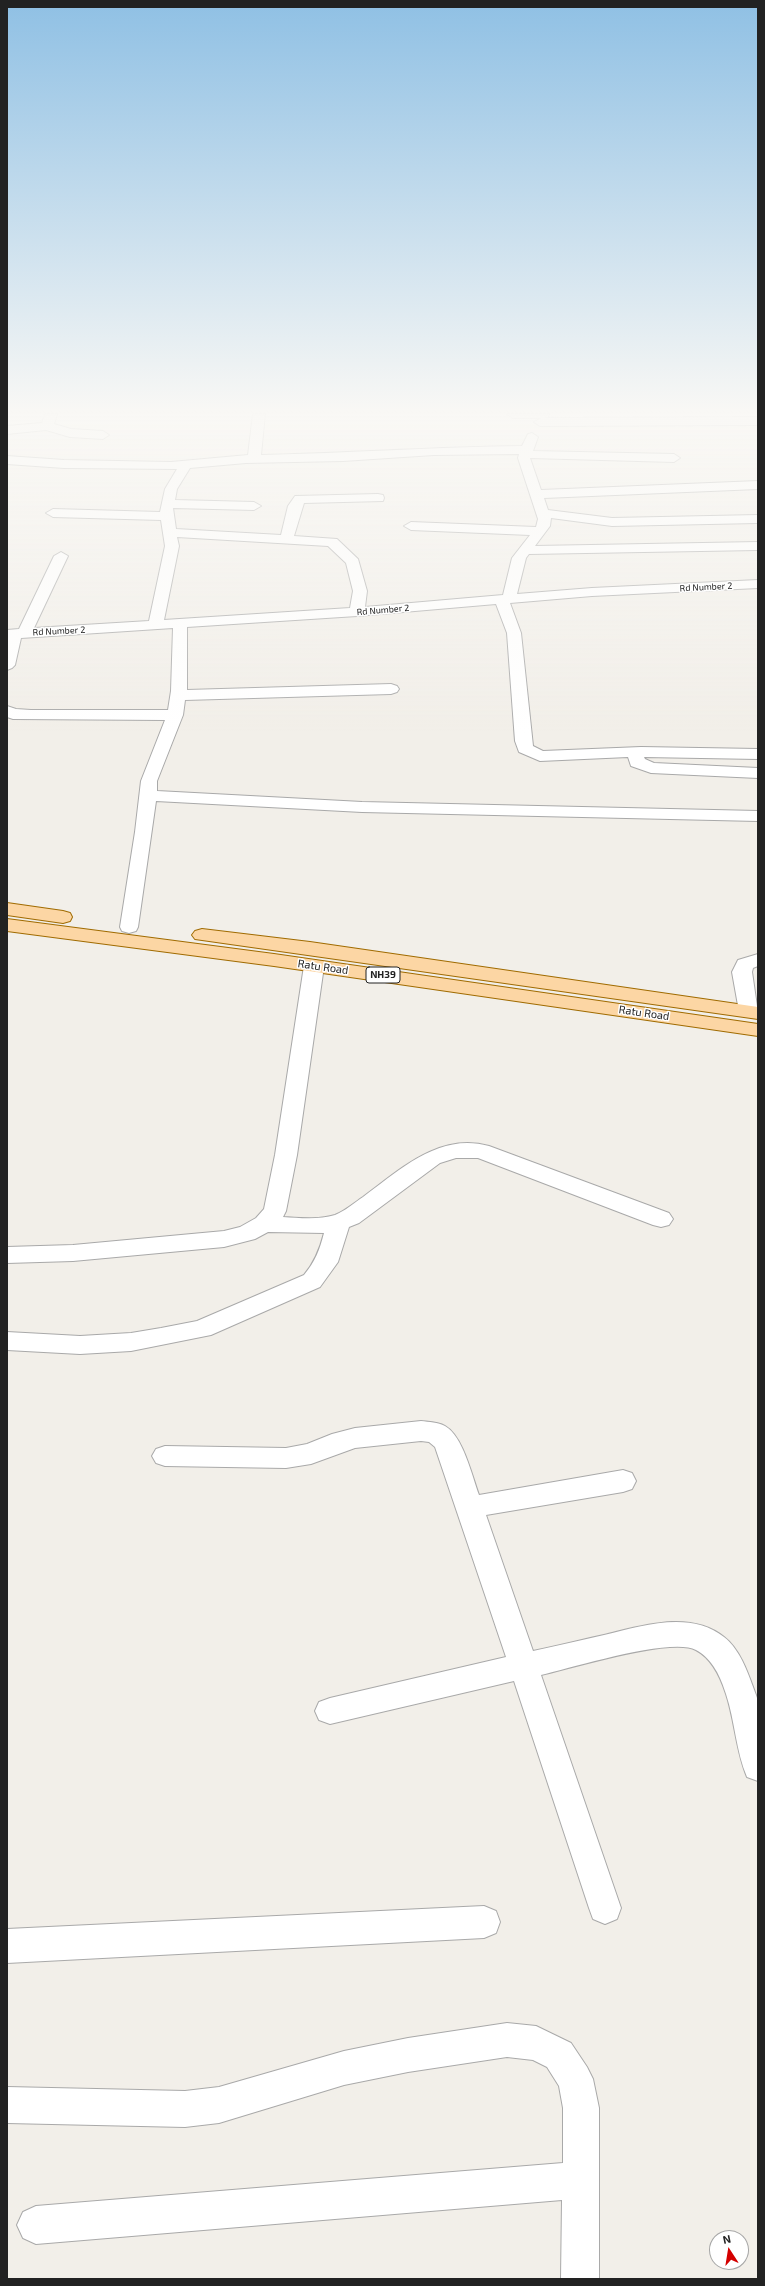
<!DOCTYPE html>
<style>
body{margin:0}
#map{position:relative;width:765px;height:2286px;overflow:hidden;background:#f2efe9;font-family:"Exo 2",sans-serif}
canvas{display:block}
.frame{position:absolute;inset:0;border:8px solid #222;pointer-events:none}
.north{position:absolute;left:709px;top:2230px;width:40px;height:40px;box-sizing:border-box;background:#fff;border:1px solid #a7a7a7;border-radius:50%;rotate:348deg;font-size:11px;font-weight:700;line-height:16px;text-align:center;color:#222}
.north::after{content:'';display:block;margin:auto;width:14px;height:18px;background:#d40000;clip-path:polygon(50% 0,100% 100%,50% 72%,0 100%)}
</style>
<div id="map">
<canvas width="765" height="2286"></canvas>
<div class="frame"></div>
<div class="north">N</div>
</div>
<script>
const ctx = document.querySelector('canvas').getContext('2d');
ctx.lineJoin = 'round';
function trace(path, color, width, dash) {
  ctx.strokeStyle = color;
  ctx.lineWidth = width;
  ctx.lineCap = dash ? 'butt' : 'round';
  ctx.setLineDash(dash || []);
  ctx.stroke(path);
}
function paint(path, color) {
  ctx.fillStyle = color;
  ctx.fill(path, 'evenodd');
}
function drawText(font, color, halo, rows, align = 'center') {
  ctx.font = font + ' "Exo 2",sans-serif';
  ctx.lineWidth = 3;
  ctx.setLineDash([]);
  ctx.textBaseline = 'middle';
  ctx.strokeStyle = halo;
  ctx.fillStyle = color;
  for (const [text, x, y, turn = 0] of rows) {
    ctx.save();
    ctx.translate(x, y);
    ctx.rotate((+turn || 0) * Math.PI / 180);
    ctx.textAlign = isNaN(turn) ? turn : align;
    if (halo) ctx.strokeText(text, 0, 0);
    ctx.fillText(text, 0, 0);
    ctx.restore();
  }
}
const minor = new Path2D(`
 M45,414H57L54,424L71,429L103,431L109,435L103,439L70,437L46,430L7,434V426L42,423Z
 M253,414H265L261,455C348,453 435,447 522,446L528,434L532,433L538,437L533,451L674,454L680,458L674,462L530,458L541,490L758,481V489L544,498L548,510L612,518L758,515V523L612,526L551,518L550,526L535,546L758,542V550L529,554L526,558L517,594L592,588L758,580V588L592,596L510,603L521,633L533,746L543,751L641,747L758,749V759L644,757L645,759L654,763L758,768V778L651,773L631,766L628,757L540,761L519,752L515,741L507,633L496,604L357,616L187,627V690L391,684L397,686L399,689L397,692L391,694L185,700L183,715L157,781V791L362,802L758,811V821L362,812L156,801L138,927L136,931L129,933L122,931L120,927L135,832L141,781L165,720L13,719L7,717V706L16,709L31,710H168L171,691L173,628L21,638L15,665L12,668L7,670V630L19,629L54,556L61,552L68,556L34,628L149,621L165,546L161,520L53,517L46,513L53,509L160,512L165,489L177,469L64,468L7,464V456L64,460L171,462L248,455ZM519,454L518,458L538,519L536,527L411,522L404,526L411,530L530,535L512,558L503,595L365,607L367,591L358,559L337,539L294,536L304,503L383,501L384,498L383,495L378,494L295,496L288,506L281,535L176,529L173,508L254,510L261,506L254,502L175,500L177,489L190,468L246,463L343,461L434,455ZM177,537L328,546L346,563L353,591L350,608L164,620L179,546Z
 M507,414H549L548,417L544,418L758,417V425L540,426L534,422L541,418H513Z
 M758,954V966L753,968L752,972L758,1013L749,1017L742,1015L739,1011L732,972L738,960Z
 M314,960L321,962L324,966L297,1155L286,1211L283,1217C299,1218 319,1220 335,1215C345,1211 354,1203 363,1197C400,1170 439,1132 489,1146L669,1213L673,1219L669,1225L661,1227L653,1225L478,1158H456L440,1163L359,1223L349,1227L338,1262L320,1287L211,1335L131,1351L80,1354L7,1350V1332L80,1336L131,1333L161,1328L197,1321L304,1275C315,1262 320,1249 324,1233L268,1232L255,1239L224,1247L73,1261L7,1263V1247L73,1245L224,1231L240,1227L256,1218L264,1209L275,1155L304,966L307,962Z
 M421,1421C429,1422 438,1422 445,1426C463,1436 472,1476 479,1495L623,1470L632,1473L636,1481L632,1489L623,1492L486,1515L533,1651C557,1646 581,1640 604,1635C642,1626 690,1610 724,1637C741,1650 749,1676 756,1695L758,1701V1781L747,1777C736,1752 735,1721 726,1694C721,1678 713,1659 696,1650C671,1637 572,1668 541,1675L621,1908L617,1919L605,1924L593,1919L589,1908L514,1681L330,1724L319,1720L315,1711L319,1702L330,1698L506,1657L435,1447L429,1442L421,1441L355,1448L311,1464L286,1468L165,1466L156,1463L152,1456L156,1449L165,1446L286,1448L307,1444L332,1434L355,1428Z
 M484,1906L496,1911L500,1922L496,1933L484,1938L7,1963V1929Z
 M507,2023L536,2026L571,2043L587,2067L593,2079L599,2108V2279H561L562,2200L36,2244L23,2238L17,2225L23,2212L36,2206L563,2163V2108L559,2086L547,2067L533,2060L507,2057L408,2072L344,2085L219,2123L185,2127L7,2123V2087L185,2091L219,2087L344,2051L408,2038Z`);
const major = new Path2D(`
 M7,903L63,911L70,913L72,917L70,921L63,923L7,915Z
 M7,919L274,954L758,1024V1036L274,966L7,931Z
 M202,929L310,942L758,1007V1019L195,939L192,935L195,931Z`);
trace(minor, '#a9a9a9', 2);
trace(major, '#a06b00', 2);
paint(minor, '#fff');
paint(major, '#fcd6a4');
const sky = ctx.createLinearGradient(0, 0, 0, 734);
sky.addColorStop(0, '#8fc0e4');
sky.addColorStop(0.56, '#f9f8f5');
sky.addColorStop(1, '#f9f8f500');
ctx.fillStyle = sky;
ctx.fillRect(0, 0, 765, 734);
drawText('9px', '#222', '#fff', [
 ["Rd Number 2",706,587,-3],
 ["Rd Number 2",383,610,-5],
 ["Rd Number 2",59,631,-3]
]);
for (const [x, y, w] of [
 [383,975,34]
]) {
  const box = new Path2D();
  box.roundRect(x - w / 2, y - 8, w, 16, 3);
  ctx.fillStyle = '#fff';
  ctx.fill(box);
  trace(box, '#222', 1);
}
drawText('bold 10px', '#222', null, [
 ["NH39",383,975]
]);
drawText('11px', '#222', '#fff', [
 ["Ratu Road",323,967,8],
 ["Ratu Road",644,1013,8]
]);
</script>
